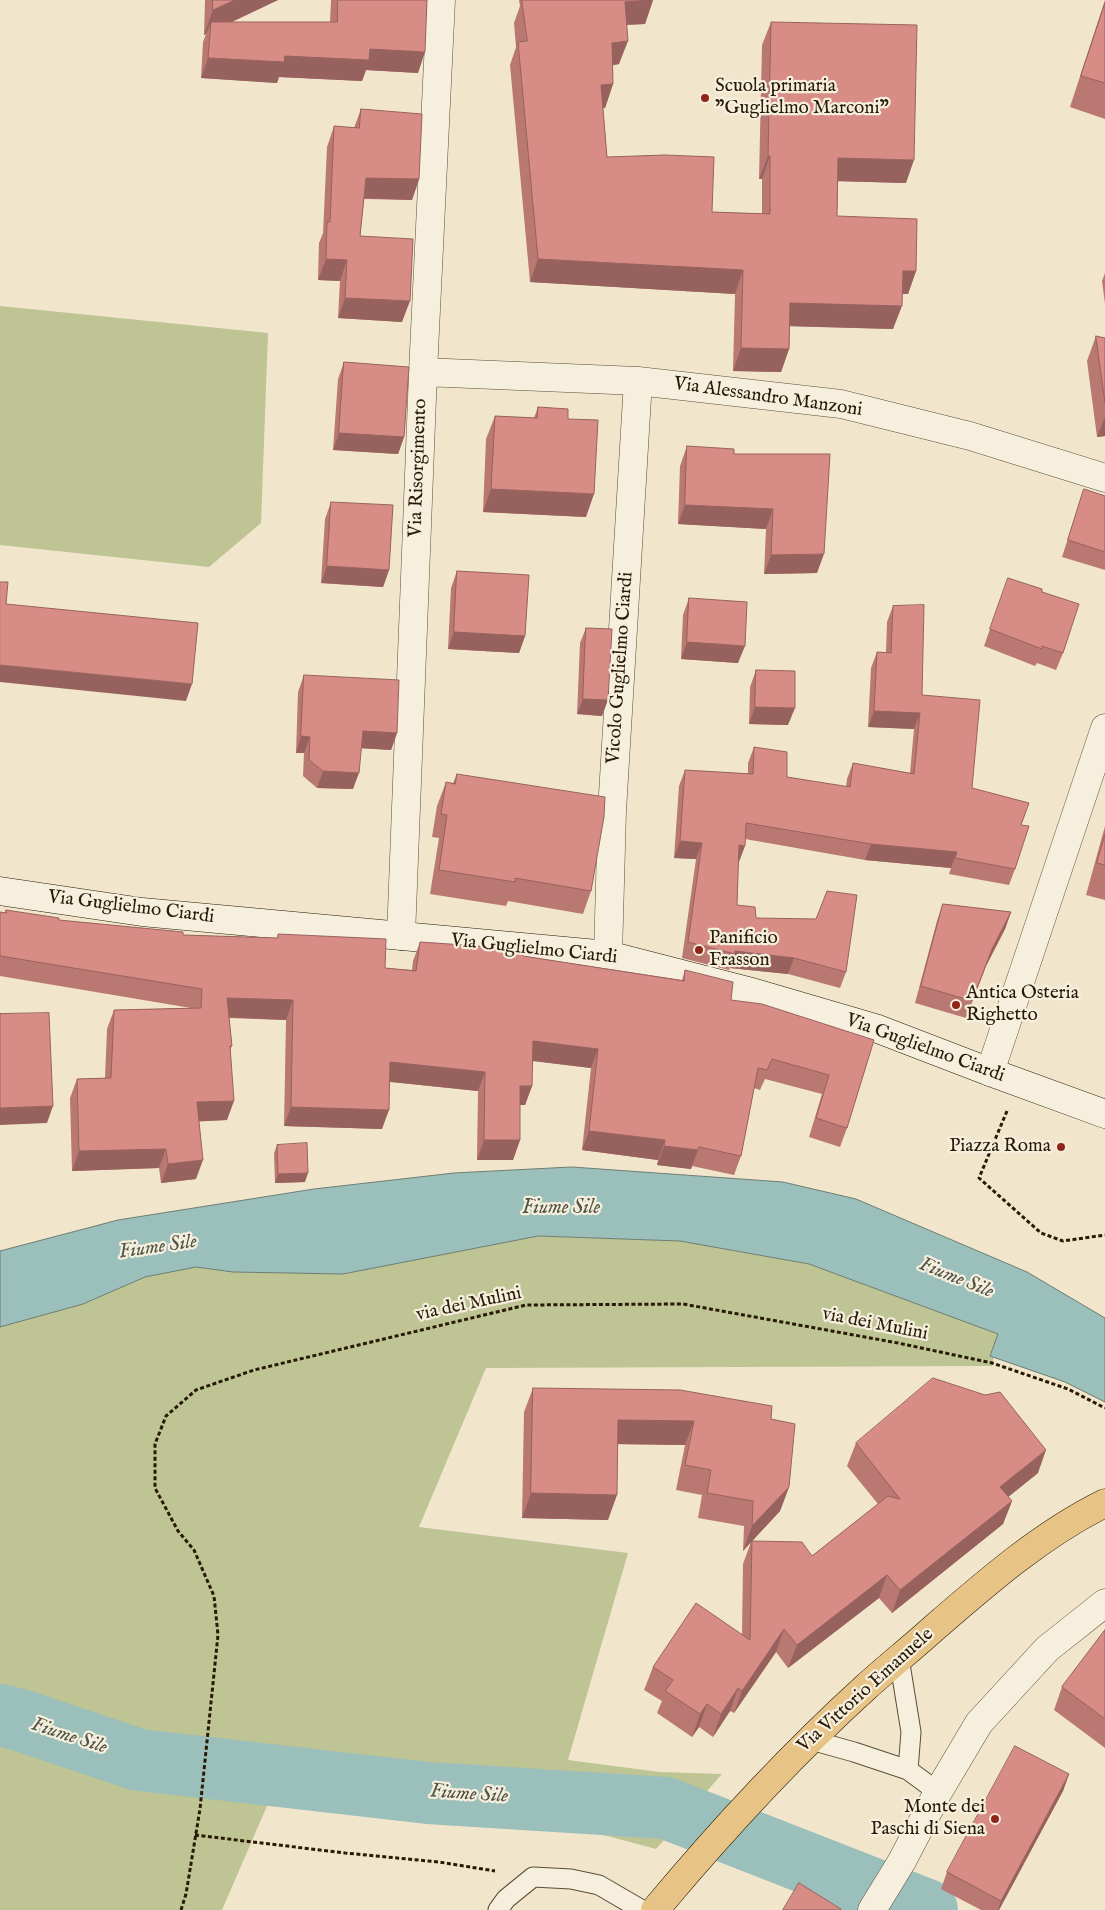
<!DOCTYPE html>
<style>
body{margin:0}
canvas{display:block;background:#f1e6cc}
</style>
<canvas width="1105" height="1910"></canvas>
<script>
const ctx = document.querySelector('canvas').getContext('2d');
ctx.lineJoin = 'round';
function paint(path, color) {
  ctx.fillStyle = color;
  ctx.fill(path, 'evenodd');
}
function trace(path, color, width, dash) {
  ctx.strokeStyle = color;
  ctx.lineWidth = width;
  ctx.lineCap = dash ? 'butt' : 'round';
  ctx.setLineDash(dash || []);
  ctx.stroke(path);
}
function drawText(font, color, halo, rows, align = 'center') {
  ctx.font = font + ' "IM FELL English",serif';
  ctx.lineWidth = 4.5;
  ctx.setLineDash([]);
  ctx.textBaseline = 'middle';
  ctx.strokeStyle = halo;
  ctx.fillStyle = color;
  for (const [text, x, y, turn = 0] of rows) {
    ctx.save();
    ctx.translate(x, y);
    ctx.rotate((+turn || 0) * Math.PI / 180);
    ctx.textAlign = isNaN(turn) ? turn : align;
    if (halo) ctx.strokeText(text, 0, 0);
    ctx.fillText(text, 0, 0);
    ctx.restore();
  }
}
paint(new Path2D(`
 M0,306L268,333L261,523L209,567L0,545Z
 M538,1236L680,1241L809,1264L998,1334L992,1366L486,1368L419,1527L628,1553L568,1760L660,1772L722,1774L656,1849L570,1826L330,1812L302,1807L267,1806L222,1910H0V1732L11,1729L14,1708L0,1703V1327L83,1304L145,1277L196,1267L233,1272L343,1274Z`), '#bec494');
const water = new Path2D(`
 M572,1167L783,1182L856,1199L1027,1272L1105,1318V1402L1065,1382L990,1356L998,1334L809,1264L680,1241L538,1236L343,1274L233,1272L196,1267L145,1277L83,1304L0,1327V1251L118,1220L314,1189L454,1173Z
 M0,1703L14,1708L11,1729L0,1732Z`);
paint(water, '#9bbfbb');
trace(water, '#6d7d72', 1);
trace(new Path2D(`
 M0,1715L17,1719L139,1760L428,1793L666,1808L927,1910`), '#9bbfbb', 62);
const lane = new Path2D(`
 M899,1658L911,1732L908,1770
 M811,1740L854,1752L908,1770L938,1792
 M498,1910L506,1899L533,1877L571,1879L599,1885L642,1910`);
const street = new Path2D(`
 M423,372L638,381L841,404L970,436L1105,478
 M401,936L423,372L441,0
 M608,955L612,811L638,381
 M990,1072L1105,728
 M872,1910L902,1861L938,1792L979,1723L1047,1649L1105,1603`);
const secondary = new Path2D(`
 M0,891L142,912L608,955L748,991L878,1029L990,1072L1105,1114`);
const primary = new Path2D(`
 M655,1910C720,1832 790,1756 866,1687C888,1667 912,1648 934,1628C987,1582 1042,1534 1105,1503`);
trace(lane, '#5a4d37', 21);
trace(street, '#5a4d37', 29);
trace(secondary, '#281a05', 29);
trace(primary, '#281a05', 29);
trace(new Path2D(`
 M1007,1111L979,1178L1041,1233L1063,1241L1105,1235
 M195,1835L345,1853L439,1862L495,1871
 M181,1910L186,1894L200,1809L218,1635L214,1596L194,1550L178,1531L155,1488V1444L166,1416L196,1390L254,1370L526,1305L683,1304L898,1343L992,1363L1068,1389L1105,1408`), '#281a05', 3, [4, 2.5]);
trace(lane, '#f6efde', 19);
trace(street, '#f6efde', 28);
trace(secondary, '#f6efde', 28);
trace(primary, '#e8c386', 28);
paint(new Path2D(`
 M205,0H278L232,22H330L331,0H427L418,73L366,70L362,81L279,77L277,83L201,78L203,42L206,34L204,35Z
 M519,0H653L645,24L627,25L619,64L613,65V84L605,108H603L607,157L712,212L762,214V179H759L762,45L771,22L906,183L838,181L837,216L916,271L908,294H902L893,329L790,326L789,349L781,372L733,371L735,294L530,282L510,65L516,47L514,23L520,6Z
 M1105,0V119L1070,107Z
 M361,109L419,179L412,200L364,199L360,236L402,322L338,318L340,281L318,280L319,243L323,233L327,147L334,126L354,128Z
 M1105,273V304L1102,281Z
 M1096,336L1105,338V436L1097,437L1087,361Z
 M344,362L404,437L398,454L333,450L338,379Z
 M538,407L568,419L586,517L483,512L486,439L495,416L534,418Z
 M687,446L734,454L817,573L764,574L766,529L678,524L680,466Z
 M1084,489L1105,496V570L1062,557Z
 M331,502L389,570L383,587L321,583L325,519Z
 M457,571L525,636L519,653L448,649L451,588Z
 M1042,592L1063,653L1056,670L1037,663L1035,666L984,646L1002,595Z
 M689,598L738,663L681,659L683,615Z
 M893,606L922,695L972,788L1021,825L1015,869L1009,885L949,874L951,868L865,860L745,839L738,862L737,905L756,918L846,972L840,988L788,974L730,968L729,970L682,958L696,859L674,858L679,786L685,770L748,774V763L754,747L787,777L846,787L847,779L853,763L910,773L914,729L868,727L871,668L877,652L886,653L887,622Z
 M586,628L602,716L577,714L580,643Z
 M756,670L788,725L749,724L750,687Z
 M304,675L397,733L391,750L361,748L353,789L317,788L303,776L304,753H296L298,692Z
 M457,774L591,891L583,914L508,901L506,906L430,894L439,838L432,837L437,806L446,782L453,783Z
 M1105,826V900L1086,895Z
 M943,904L1011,912L1005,929L986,966L966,1018L915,1003L937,921Z
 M6,910L59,920L183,935L277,938L278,934L385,968L412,970L413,961L420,942L523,956L682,980L685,970L731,1000L874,1040L847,1128L840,1147L809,1137L822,1094L765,1079L760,1090L754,1088L741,1156L734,1175L692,1166L691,1169L657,1165L658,1160L582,1150L591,1068L532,1061V1086L525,1105H520V1140L513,1160H477L478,1091L390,1082L382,1129L284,1126L286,1020L229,1018L232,1046L230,1050L227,1120L199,1121L196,1179L161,1183L159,1168L72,1171L70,1098L77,1079L105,1078L107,1029L114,1010L191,1008L0,976V912L5,913Z
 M277,1145L305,1182L275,1183L274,1153Z
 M533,1388L771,1419L789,1487L780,1511L752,1541L812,1556L878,1504L847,1466L856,1443L1038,1473L1008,1497L1012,1501L1003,1524L892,1613L879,1598L788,1668L776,1652L734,1713L730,1711L713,1737L699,1727L692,1737L657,1713L662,1701L644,1690L653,1667L742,1634L743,1564L751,1542L743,1551L744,1526L698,1518L702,1495L676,1490L685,1445L617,1444L608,1520L522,1518L524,1412Z
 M1105,1630V1748L1054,1710L1062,1687Z
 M1069,1774L1063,1791L999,1910H981L941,1889L947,1872Z`), '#ba7873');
paint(new Path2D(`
 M235,0H278L210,32L211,22L206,34L204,35L213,10Z
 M653,0L645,24L617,25L625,2Z
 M628,41L619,64L604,67L612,43Z
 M370,49L425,52L418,73L366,70L362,81L279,77L277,83L201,78L208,58L285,56Z
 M613,84L605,108H593L601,85Z
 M768,156H770L762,179H759Z
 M838,158L914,160L906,183L830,181Z
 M366,178L419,179L412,200L359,198Z
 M326,259L347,260L340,281L318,280Z
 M538,259L743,270L735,294L530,282Z
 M903,271H916L908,294H895Z
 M345,298L410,301L402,322L338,318Z
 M790,303L902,306L893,329L782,326Z
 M741,348L789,349L781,372L733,371Z
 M1105,417V436L1097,437Z
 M339,433L404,437L398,454L333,450Z
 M491,489L594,494L586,517L483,512Z
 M685,505L773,509L766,529L678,524Z
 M824,554L817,573L764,574L771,555Z
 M327,566L389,570L383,587L321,583Z
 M454,632L525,636L519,653L448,649Z
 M687,642L745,646L738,663L681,659Z
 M0,665L192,684L186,701L0,682Z
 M583,699L608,700L602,716L577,714Z
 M755,707L795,708L788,725L749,724Z
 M874,711L920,713L914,729L868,727Z
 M363,731L397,733L391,750L357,748Z
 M301,736L310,737L304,753H296Z
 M323,771L359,773L353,789L317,788Z
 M680,841L702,843L696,859L674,858Z
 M871,844L957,852L951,868L865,860Z
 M739,845L745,846L739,862Z
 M1011,912L1005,929L986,966L966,1018L992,949Z
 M735,951L794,958L788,974L730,968Z
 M227,998L293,1000L286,1020L220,1017Z
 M533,1041L598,1049L591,1068L526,1060Z
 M390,1062L485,1072L478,1091L383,1081Z
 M520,1086H532L525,1105H513Z
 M234,1101L227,1120L190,1122L197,1102Z
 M53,1106L47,1123L0,1125V1108Z
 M291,1107L389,1110L382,1129L284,1126Z
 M589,1131L665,1140L658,1160L582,1150Z
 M484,1140H520L513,1160H477Z
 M664,1146L698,1150L691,1169L657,1165Z
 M166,1149L159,1168L72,1171L79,1151Z
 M203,1160L196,1179L161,1183L168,1164Z
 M308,1173L305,1182L275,1183L278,1174Z
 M618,1420L694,1421L685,1445L609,1444Z
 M1046,1450L1038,1473L992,1510L1000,1487Z
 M789,1487L780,1511L743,1551L752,1526Z
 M531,1493L617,1495L608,1520L522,1518Z
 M1012,1501L1003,1524L892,1613L900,1590Z
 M887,1575L879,1598L788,1668L797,1645Z
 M784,1629L776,1652L734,1713L742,1691Z
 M738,1688L730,1711L713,1737L721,1714Z
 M707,1704L699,1727L692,1737L700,1714Z
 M1069,1774L1063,1791L999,1910H998L1001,1901Z`), '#97625e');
const building = new Path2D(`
 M213,0H235L213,10Z
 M338,0H427L425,52L370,49L369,60L285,56L284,62L208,58L211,22H337Z
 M522,0H653L625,2L628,41L612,43L613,84L601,85L607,157L665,155L714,157L712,212L770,214V156H768L771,22L917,25L914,160L838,158L837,216L917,219L916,271H903L902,306L790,303L789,349L741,348L743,270L538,259L518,42L527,41Z
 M1105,3V83L1081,76Z
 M361,109L422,114L419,179L366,178L360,236L413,239L410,301L345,298L347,260L326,259L327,222H330L334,126L359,128Z
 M1096,336L1105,338V402Z
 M344,362L409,367L404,437L339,433Z
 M538,407L568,409V419L598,420L594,494L491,489L495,416L537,418Z
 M687,446L734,449V454H830L824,554L771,555L773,509L685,505Z
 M1084,489L1105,496V552L1068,540Z
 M331,502L393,505L389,570L327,566Z
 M457,571L529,575L525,636L454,632Z
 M1008,578L1042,589V592L1079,604L1063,653L1042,646V649L990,629Z
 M0,582H8L6,604L198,623L192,684L0,665Z
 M689,598L747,602L745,646L687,642Z
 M924,605L922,695L980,700L972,788L1029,803L1021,825L1029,826L1015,869L955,858L957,852L871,844L746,823L745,846L739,845L737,905L755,907L756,918L816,919L827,891L857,895L846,972L794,958L735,951V954L688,942L702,843L680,841L685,770L753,774L754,747L787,752V777L850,787L853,763L914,774L920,713L874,711L877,652L891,653L893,606Z
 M586,628L612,629L608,700L583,699Z
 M756,670L795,671V708L755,707Z
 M304,675L399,680L397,733L363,731L359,773L323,771L309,760L310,737L301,736Z
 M457,774L605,797L604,817L591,891L515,878V882L439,870L447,815L441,814L446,782L455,784Z
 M1105,835V865L1097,863Z
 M943,904L1011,912L992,949L972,1001L921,986Z
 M6,910L59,918V920L183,932V935L278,938V934L386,939L385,968L416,971L420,942L523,949V956L684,981L685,970L733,982L731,1000L762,1004L874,1040L847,1128L816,1118L829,1075L772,1059L767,1070L758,1068L741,1156L699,1147L698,1150L664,1146L665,1140L589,1131L598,1049L533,1041L532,1086H520V1140H484L485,1072L390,1062L389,1110L291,1107L293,1000L227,998L232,1046H230L234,1101L197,1102L203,1160L168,1164L166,1149L79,1151L77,1079L111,1078L114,1010L201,1008L202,989L0,956V912L6,913Z
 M49,1013L53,1106L0,1108V1014Z
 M307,1143L308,1173L278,1174L277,1145Z
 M933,1378L985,1395L1000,1392L1046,1450L1000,1487L1012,1501L900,1590L887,1575L797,1645L784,1629L742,1691L738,1688L721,1714L707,1704L700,1714L665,1691L673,1680L653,1667L696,1603L750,1640L752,1541L802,1542L812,1556L888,1496L900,1499L856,1443Z
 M533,1388L680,1390L772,1406L771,1419L795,1424L789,1487L752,1526L753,1501L707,1493L711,1470L685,1465L694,1421L618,1420L617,1495L531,1493Z
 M1105,1630V1719L1062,1687Z
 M1015,1746L1069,1774L1001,1901L947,1872Z
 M799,1883L841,1909L840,1910H783Z`);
paint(building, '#d88c86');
trace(building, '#97625e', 1);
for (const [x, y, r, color] of [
 [705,98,5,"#8f2418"],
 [699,950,5,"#8f2418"],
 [956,1005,5,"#8f2418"],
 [1061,1147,5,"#8f2418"],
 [995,1819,5,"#8f2418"]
]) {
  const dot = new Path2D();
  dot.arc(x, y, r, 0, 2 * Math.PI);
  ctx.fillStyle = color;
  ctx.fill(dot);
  trace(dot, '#f6efde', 2);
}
drawText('19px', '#281a05', '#f6efde', [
 ["Scuola primaria",715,87],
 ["\"Guglielmo Marconi\"",715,109],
 ["Panificio",709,939],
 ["Frasson",709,961],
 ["Antica Osteria",966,994],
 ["Righetto",966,1016],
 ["Piazza Roma",1051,1147,"right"],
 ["Monte dei",985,1808,"right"],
 ["Paschi di Siena",985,1830,"right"]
], 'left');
drawText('19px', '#281a05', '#f6efde', [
 ["Via Alessandro Manzoni",768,398,8],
 ["Via Risorgimento",419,468,-88],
 ["Vicolo Guglielmo Ciardi",621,668,-86],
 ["Via Guglielmo Ciardi",131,908,7],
 ["Via Guglielmo Ciardi",534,950,6],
 ["Via Guglielmo Ciardi",925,1049,20],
 ["via dei Mulini",469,1305,-12],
 ["via dei Mulini",875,1325,11],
 ["Via Vittorio Emanuele",866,1691,-42]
]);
drawText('italic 20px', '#505445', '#f6efde', [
 ["Fiume Sile",561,1209],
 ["Fiume Sile",158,1248,-8],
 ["Fiume Sile",956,1279,22],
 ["Fiume Sile",69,1737,18],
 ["Fiume Sile",469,1795,4]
]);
</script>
